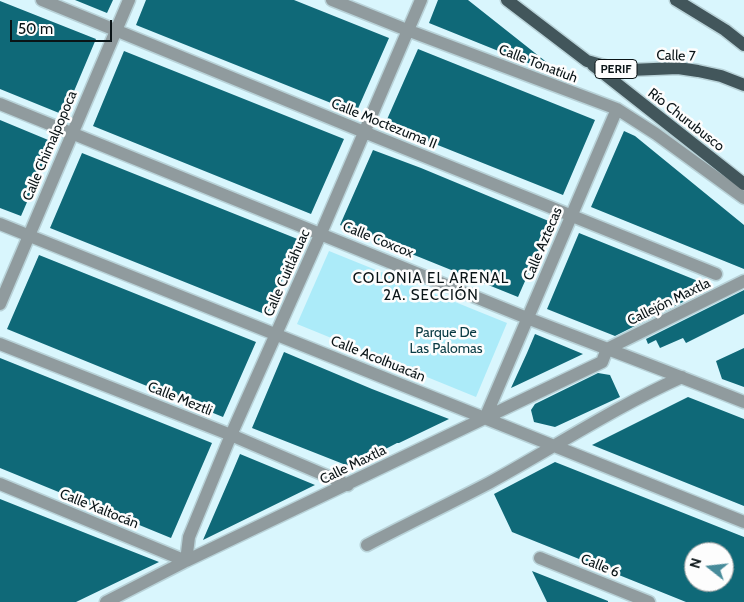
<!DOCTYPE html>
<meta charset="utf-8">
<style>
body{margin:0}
#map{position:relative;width:744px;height:602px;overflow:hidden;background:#d9f6fd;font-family:Cabin,sans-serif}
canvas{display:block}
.north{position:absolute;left:684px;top:542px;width:50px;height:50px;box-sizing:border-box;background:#fdfdfd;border:1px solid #9ca0a1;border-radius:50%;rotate:286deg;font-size:14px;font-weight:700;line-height:20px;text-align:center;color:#0a1417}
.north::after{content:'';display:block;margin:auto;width:18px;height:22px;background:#478b9a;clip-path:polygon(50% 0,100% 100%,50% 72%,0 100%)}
.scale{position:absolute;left:10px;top:20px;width:102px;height:22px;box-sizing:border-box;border:2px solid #0a1417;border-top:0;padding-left:6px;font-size:15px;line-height:18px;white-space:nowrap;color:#0a1417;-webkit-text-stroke:4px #fdfdfd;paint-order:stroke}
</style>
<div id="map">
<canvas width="744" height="602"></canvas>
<div class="north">N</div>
<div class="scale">50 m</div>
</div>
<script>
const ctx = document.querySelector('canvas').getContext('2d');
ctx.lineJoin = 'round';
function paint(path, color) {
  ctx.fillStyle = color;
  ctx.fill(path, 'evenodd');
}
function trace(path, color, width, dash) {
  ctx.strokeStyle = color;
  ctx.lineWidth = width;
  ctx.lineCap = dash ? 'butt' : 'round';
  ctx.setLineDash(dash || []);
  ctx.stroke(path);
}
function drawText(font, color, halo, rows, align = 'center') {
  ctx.font = font + ' Cabin,sans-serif';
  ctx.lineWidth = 5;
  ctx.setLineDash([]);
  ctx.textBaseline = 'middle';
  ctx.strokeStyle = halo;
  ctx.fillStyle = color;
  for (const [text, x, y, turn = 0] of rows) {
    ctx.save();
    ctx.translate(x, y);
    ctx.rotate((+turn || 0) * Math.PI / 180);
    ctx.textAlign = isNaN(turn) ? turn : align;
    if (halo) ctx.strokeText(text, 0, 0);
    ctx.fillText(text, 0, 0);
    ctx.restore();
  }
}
paint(new Path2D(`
 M329,251L507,323L476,397L297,324Z`), '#acebf9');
paint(new Path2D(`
 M75,0H113L107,13Z
 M146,0H294L389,38L356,113L136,25Z
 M438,0H468L559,72L558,75L429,23Z
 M0,1L96,39L64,115L0,89Z
 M418,49L595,120L563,195L385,124Z
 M124,51L344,139L311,214L93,126Z
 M0,120L53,142L21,216L0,208Z
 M624,131L635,136L744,225V269L591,207Z
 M373,150L421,168L551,222L518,297L340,225Z
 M82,153L300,240L267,315L50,228Z
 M579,233L713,287L615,336L572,319L547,309Z
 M39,255L256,342L223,417L7,329Z
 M744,290V314L686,343L683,338L660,348L656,340L648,344L646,339Z
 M535,334L583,354L511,388L527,353Z
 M744,348V387L722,379L716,361Z
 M284,352L372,389L449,419L399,443H397L351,467L252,428Z
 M0,358L212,443L171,538L0,468Z
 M598,373L610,375L620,397L555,427L534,422L531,410L535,404Z
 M688,397L744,419V506L592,445Z
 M240,454L315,485L203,540L232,473Z
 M555,462L744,537V602H686L512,532L494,494ZM694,552H724V582H694Z
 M0,499L98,538L159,562L76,602H0Z
 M532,571L608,601V602H547Z`), '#0f6978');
const minor = new Path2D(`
 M42,0L364,132L716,274
 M332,0L407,30L617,109L656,134L744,198
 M0,104L527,318C599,346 672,373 744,402
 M0,224L744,522
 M0,304L129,0
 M0,344L231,435L348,485
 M485,418L617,109
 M0,484L186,561L189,537L231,435L321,233L421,0
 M367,545C407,524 449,504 489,483C553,448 615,407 682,377
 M540,558L649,602
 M106,602L186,561L602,362L607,349L744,281`);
const major = new Path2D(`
 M507,0L587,61L612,68L630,70L678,68L698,71L721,76L744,85
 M676,0L725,30L744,45
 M593,65L744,184`);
trace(minor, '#b8d2d8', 15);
trace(major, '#b8d2d8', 15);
trace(minor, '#909b9e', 12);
trace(major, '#42565b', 12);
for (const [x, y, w] of [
 [616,69,42]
]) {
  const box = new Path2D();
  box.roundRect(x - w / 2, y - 9.5, w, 19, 4);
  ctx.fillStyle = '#fdfdfd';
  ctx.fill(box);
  trace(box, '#0a1417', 1);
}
drawText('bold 12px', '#0a1417', null, [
 ["PERIF",616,69]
]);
drawText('14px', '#0a1417', '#fdfdfd', [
 ["Calle 7",676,56,2],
 ["Calle Tonatiuh",538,64,21],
 ["Río Churubusco",686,120,38],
 ["Calle Moctezuma II",384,124,22],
 ["Calle Chimalpopoca",50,146,-67],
 ["Calle Coxcox",378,240,22],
 ["Calle Aztecas",543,244,-67],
 ["Calle Cuitláhuac",287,273,-66],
 ["Callejón Maxtla",669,302,-26],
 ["Calle Acolhuacán",378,359,22],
 ["Calle Meztli",180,399,22],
 ["Calle Maxtla",353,465,-26],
 ["Calle Xaltocán",99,509,22],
 ["Calle 6",600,566,22]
]);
drawText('14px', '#083a43', '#fdfdfd', [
 ["Parque De",446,333],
 ["Las Palomas",446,349]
]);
ctx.letterSpacing = '1px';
drawText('15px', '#0a1417', '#fdfdfd', [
 ["COLONIA EL ARENAL",431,279],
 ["2A. SECCIÓN",431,296]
]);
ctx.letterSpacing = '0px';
</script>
